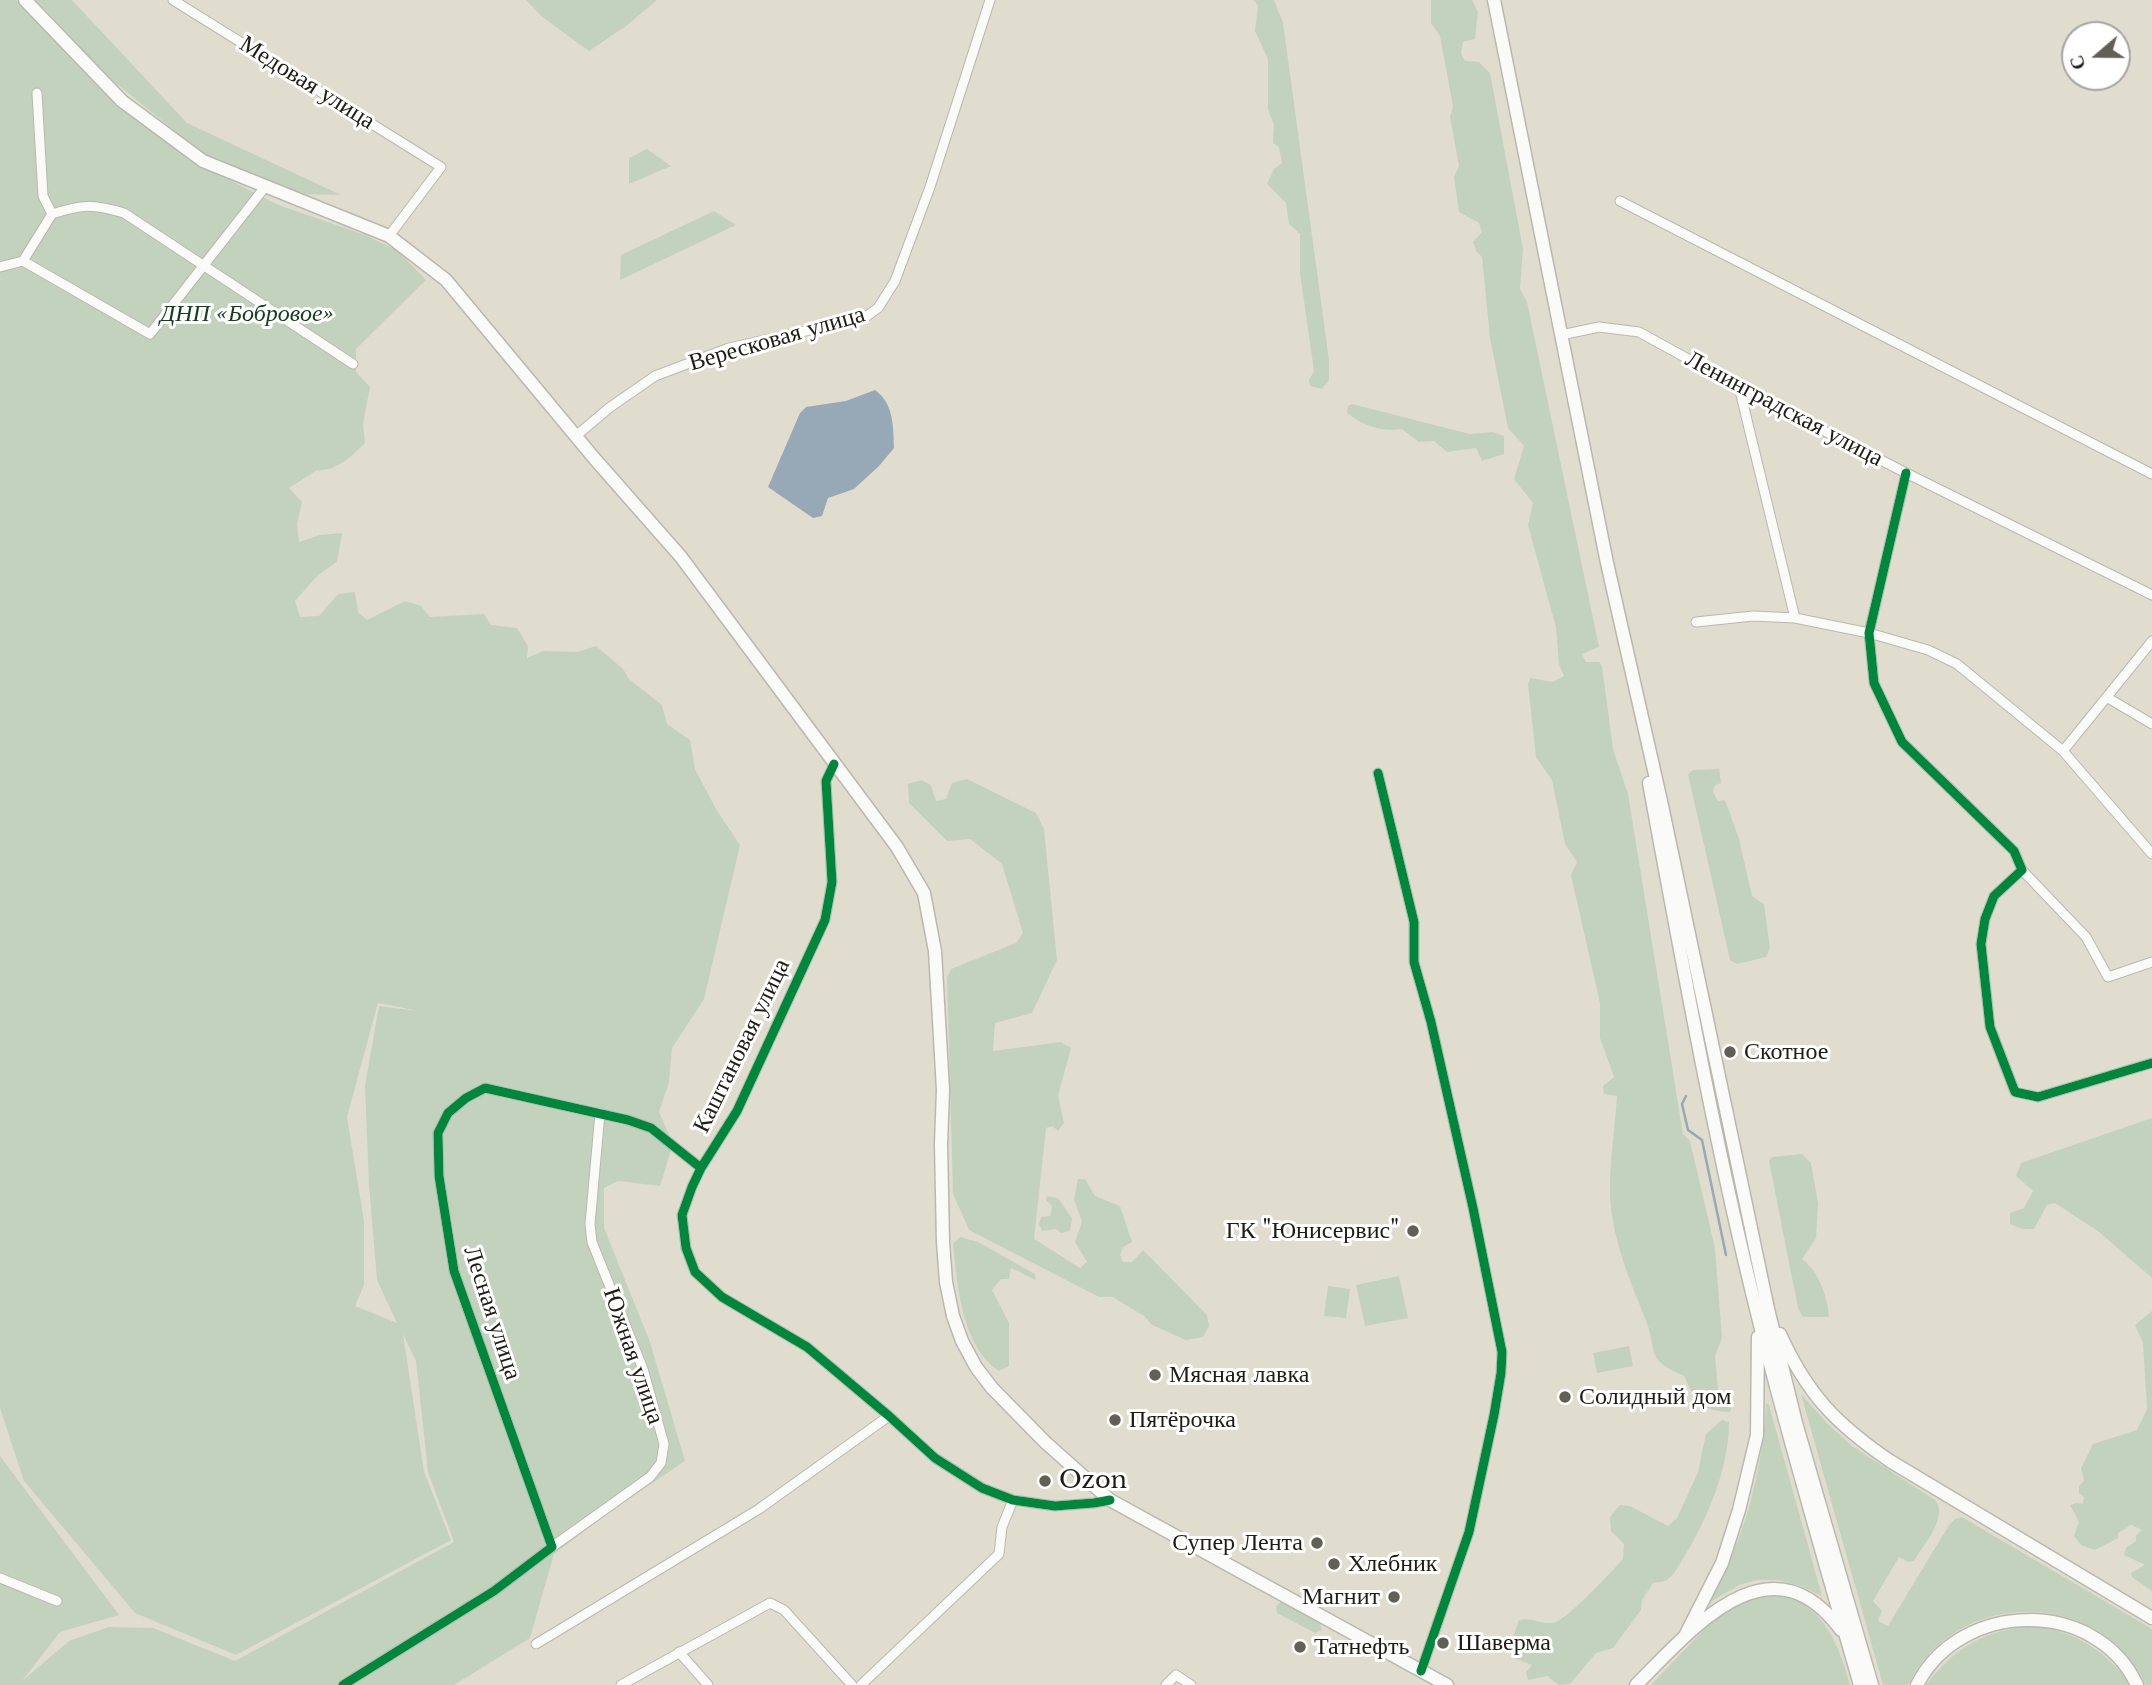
<!DOCTYPE html>
<meta charset="utf-8">
<style>
body{margin:0}
#map{position:relative;width:2152px;height:1685px;overflow:hidden;background:#e0ddcf;font-family:"Libre Baskerville",serif}
canvas{display:block}
.north{position:absolute;left:2061px;top:21px;width:70px;height:70px;box-sizing:border-box;background:#fff;border:2px solid #a5a4a1;border-radius:50%;rotate:250deg;font-size:19px;font-weight:700;line-height:28px;text-align:center;color:#1e1c13}
.north::after{content:'';display:block;margin:auto;width:24px;height:32px;background:#626055;clip-path:polygon(50% 0,100% 100%,50% 72%,0 100%)}
</style>
<div id="map">
<canvas width="2152" height="1685"></canvas>
<div class="north">С</div>
</div>
<script>
const ctx = document.querySelector('canvas').getContext('2d');
ctx.lineJoin = 'round';
function paint(path, color) {
  ctx.fillStyle = color;
  ctx.fill(path, 'evenodd');
}
function trace(path, color, width, dash) {
  ctx.strokeStyle = color;
  ctx.lineWidth = width;
  ctx.lineCap = dash ? 'butt' : 'round';
  ctx.setLineDash(dash || []);
  ctx.stroke(path);
}
function drawText(font, color, halo, rows, align = 'center') {
  ctx.font = font + ' "Libre Baskerville",serif';
  ctx.lineWidth = 6;
  ctx.setLineDash([]);
  ctx.textBaseline = 'middle';
  ctx.strokeStyle = halo;
  ctx.fillStyle = color;
  for (const [text, x, y, turn = 0] of rows) {
    ctx.save();
    ctx.translate(x, y);
    ctx.rotate((+turn || 0) * Math.PI / 180);
    ctx.textAlign = isNaN(turn) ? turn : align;
    if (halo) ctx.strokeText(text, 0, 0);
    ctx.fillText(text, 0, 0);
    ctx.restore();
  }
}
paint(new Path2D(`
 M0,0H16L121,107L199,164L276,204L365,235L398,251L426,280L356,349V372L370,387L363,424L365,443C352,456 336,472 317,470L289,488L302,502L297,524L299,542L320,535L342,533L337,562L318,575L295,601L300,617L319,616L338,594L355,592L358,612L367,620L405,601L421,606L430,617L484,614L491,625L517,628L528,646L527,658L543,651L577,652L596,646L623,669L629,679L662,705L667,724L690,740L695,769L716,809L740,845L704,999L672,1048L669,1082L659,1112L673,1144L660,1186L618,1181L604,1188V1228L650,1342L685,1461L620,1505L554,1554L530,1638L454,1685H0V1456L119,1615L60,1632L22,1681L69,1641L109,1627L153,1628L235,1661L454,1542L428,1472L416,1361L403,1334L424,1472L451,1540L236,1655L135,1613L24,1481L0,1408ZM378,1003L419,1011L379,1006L365,1086L369,1185L377,1280L397,1323L355,1306L364,1285V1221L347,1117Z
 M36,0H72L187,123L341,195L297,194L204,155L105,74Z
 M526,0H657L626,26L589,51L541,16Z
 M1254,0H1274L1283,23L1329,360V380L1322,389L1310,386L1309,380L1314,371L1300,273V234L1289,224L1286,203L1267,184L1274,169L1282,163L1279,147L1273,143L1274,125L1268,109V59L1255,31L1258,6Z
 M1431,0H1472L1478,12L1475,39L1463,42L1461,54L1465,61L1479,62L1490,73L1523,249L1520,289L1527,302L1599,647L1582,654L1586,662H1599L1602,666L1613,749L1628,794L1683,1134L1690,1141L1715,1248L1722,1338L1715,1356L1719,1401L1731,1408L1730,1412C1700,1411 1696,1401 1684,1376C1642,1357 1659,1352 1645,1318C1628,1276 1608,1229 1610,1182C1611,1154 1615,1125 1617,1096L1604,1094L1603,1086L1614,1077L1600,1038V1003L1571,875L1577,862L1565,844L1552,780L1536,757L1528,684L1530,678L1553,682L1564,676L1559,664L1556,628L1528,525L1533,503L1514,479L1524,446L1508,428L1490,338L1482,257L1476,251L1473,242L1482,232L1479,223L1459,212L1454,177L1459,166L1450,117L1453,106L1440,36L1431,23Z
 M647,149L671,166L629,184V158Z
 M714,211L736,225L620,280L621,255Z
 M1352,404L1470,434L1493,432L1504,436V454L1482,461L1476,448L1447,452L1434,441L1419,442L1402,429C1382,432 1363,426 1347,413L1348,406Z
 M1719,769L1721,783L1715,785L1713,792L1718,801L1725,800L1739,839L1752,896L1764,904L1770,948L1766,957L1737,964L1730,960L1688,774L1693,770Z
 M967,779L1036,813L1044,829L1057,960L1032,1013L995,1023L993,1051L1061,1042L1071,1048L1058,1096L1064,1123L1058,1131L1053,1126L1046,1128L1034,1239L1080,1268L1087,1262L1075,1242L1082,1222L1074,1199L1078,1179H1085L1095,1196L1120,1206L1132,1242L1123,1247L1120,1255L1123,1262H1132L1143,1250L1207,1315L1209,1326L1203,1337L1186,1340L1152,1325L1144,1316L1113,1297H1099L969,1230L953,1194L947,977L951,969L1016,943L1023,933L1002,864L970,839L947,841L909,803L908,784L922,780L931,785L936,801L946,799L952,783Z
 M2152,1118V1278L2099,1232L2055,1203L2047,1205L2034,1229H2022L2010,1224V1213L2024,1208L2033,1191L2016,1176L2021,1163Z
 M1802,1154L1811,1163L1818,1203L1816,1238L1802,1259C1818,1270 1828,1297 1829,1317H1803L1798,1308L1769,1161L1772,1157Z
 M1047,1196L1058,1198L1072,1218L1070,1231L1061,1233L1056,1229L1042,1231L1039,1224L1041,1217L1050,1216L1052,1206L1046,1200Z
 M960,1237L978,1242L1035,1274L1036,1280L1011,1268L1009,1279H1001L992,1290L1009,1323V1366L999,1371C961,1346 957,1284 953,1243Z
 M1399,1276L1408,1318L1365,1326L1356,1285Z
 M1328,1286L1350,1289L1346,1318L1324,1316Z
 M2152,1311V1591L2132,1577L2131,1573L2145,1565L2124,1555L2126,1548L2136,1541V1535L2142,1530L2131,1525L2118,1533V1538L2095,1550L2081,1545L2074,1536L2079,1522L2070,1505L2076,1503L2083,1504L2084,1497L2079,1493V1486L2084,1481L2081,1468L2093,1444L2137,1430L2147,1409L2143,1343L2135,1325Z
 M1629,1346L1633,1366L1597,1373L1593,1353Z
 M1801,1394L1828,1424L1852,1446L1935,1500C1949,1517 1923,1545 1914,1561L1908,1562L1899,1557L1873,1601L1882,1611L1878,1621L1888,1626L1949,1525L1955,1519L1962,1517L2152,1629V1685H2146C2099,1587 1956,1588 1908,1685H1883Z
 M1766,1403L1769,1405L1822,1596L1801,1586L1778,1580H1758L1739,1585L1707,1604C1744,1542 1762,1476 1766,1403Z
 M1722,1420L1729,1422C1729,1470 1706,1522 1681,1562C1677,1568 1674,1575 1668,1579C1663,1583 1658,1582 1653,1583L1642,1600L1641,1610L1613,1648L1596,1653L1570,1684L1559,1685L1547,1676L1528,1680L1526,1672L1532,1665L1512,1657L1510,1646L1519,1620C1531,1617 1540,1624 1552,1623C1566,1622 1611,1572 1623,1559L1624,1544L1611,1531L1610,1517L1620,1505L1630,1506L1668,1526L1677,1518L1698,1472L1706,1434Z
 M1761,1595C1768,1595 1776,1594 1783,1596C1825,1605 1840,1649 1850,1685H1651L1714,1619L1733,1605Z
 M1281,1602L1320,1623L1322,1630L1315,1633L1277,1613L1276,1606Z
 M2035,1626C2068,1631 2093,1643 2117,1668C2122,1673 2127,1678 2130,1685H1926C1955,1647 1986,1629 2035,1626Z`), '#c3d2bd');
paint(new Path2D(`
 M875,390C894,404 893,425 894,448L879,466L854,489L828,498L822,516L813,518L768,487L800,413L806,407L846,401Z`), '#97a8b6');
trace(new Path2D(`
 M1686,1096L1682,1104L1688,1130L1702,1140L1726,1255`), '#97a8b6', 2.5);
const minor = new Path2D(`
 M173,0L441,167L389,236
 M37,93L43,196L52,214
 M1620,201L2152,474
 M23,261L150,334L265,187
 M0,267L23,261L52,214C83,204 92,204 124,213L353,364
 M1561,335L1599,327L1639,332L1739,387L1906,473L2152,595
 M1739,387L1795,618
 M577,435L609,408L655,376L729,348L864,318L878,308L895,281L930,187L990,0
 M1906,473L1869,633L1874,683L1902,742L2014,851L2022,870L1994,896L1985,919L1981,944L1990,1027L2015,1092L2038,1097L2152,1063
 M1696,622L1753,616L1795,618L1869,633L1928,650L1957,664L2063,751L2152,854
 M2108,698L2152,724
 M2063,751L2152,641
 M834,764L826,781L832,882L825,920L737,1111L701,1168L692,1187L682,1215L686,1248L695,1272L722,1297L807,1347L889,1416L935,1458L982,1488L1013,1500L1055,1506L1094,1503L1110,1500
 M1378,773L1414,922V962L1431,1022L1473,1208L1502,1352L1501,1373L1494,1415L1469,1532L1421,1671
 M2022,870L2086,937L2108,977L2152,962
 M552,1547L650,1477L661,1463L664,1444L643,1369L592,1242L590,1224L600,1113
 M0,1578L57,1601
 M536,1644L759,1509L889,1416
 M679,1652L708,1685
 M343,1685L494,1591L552,1547L454,1271L439,1176L438,1133L448,1113L466,1098L485,1088L628,1120L651,1128L701,1168
 M621,1685L770,1603L784,1610L852,1685
 M861,1685L999,1554L1002,1527L1013,1500
 M1166,1685L1176,1675L1191,1685`);
const secondary = new Path2D(`
 M25,0L122,101L203,161L389,236L446,280L594,458L681,557L897,847L924,893L935,951L943,1090L941,1144L943,1242L946,1282L953,1316L962,1341L976,1367L992,1388L1045,1442L1110,1500L1447,1685
 M1494,0L1607,563L1661,801L1768,1309L1796,1423L1872,1685
 M1649,783C1682,961 1714,1141 1758,1317C1789,1441 1825,1563 1860,1685
 M1780,1334C1807,1394 1836,1424 1890,1461L2152,1618
 M1686,1634L1722,1563L1739,1510L1757,1435L1758,1337
 M1636,1685C1692,1629 1770,1534 1841,1630
 M1917,1685C1960,1600 2096,1597 2137,1685`);
trace(minor, '#bab8ae', 11);
trace(secondary, '#bab8ae', 15);
trace(minor, '#fafaf8', 9);
trace(secondary, '#fafaf8', 12);
trace(new Path2D(`
 M1906,473L1869,633L1874,683L1902,742L2014,851L2022,870L1994,896L1985,919L1981,944L1990,1027L2015,1092L2038,1097L2152,1063
 M834,764L826,781L832,882L825,920L737,1111L701,1168L692,1187L682,1215L686,1248L695,1272L722,1297L807,1347L889,1416L935,1458L982,1488L1013,1500L1055,1506L1094,1503L1110,1500
 M1378,773L1414,922V962L1431,1022L1473,1208L1502,1352L1501,1373L1494,1415L1469,1532L1421,1671
 M343,1685L494,1591L552,1547L454,1271L439,1176L438,1133L448,1113L466,1098L485,1088L628,1120L651,1128L701,1168`), '#00873e', 9);
for (const [x, y, r, color] of [
 [1730,1052,7,"#626055"],
 [1413,1231,7,"#626055"],
 [1155,1375,7,"#626055"],
 [1565,1397,7,"#626055"],
 [1115,1420,7,"#626055"],
 [1045,1481,7,"#626055"],
 [1317,1543,7,"#626055"],
 [1334,1564,7,"#626055"],
 [1394,1597,7,"#626055"],
 [1443,1643,7,"#626055"],
 [1300,1647,7,"#626055"]
]) {
  const dot = new Path2D();
  dot.arc(x, y, r, 0, 2 * Math.PI);
  ctx.fillStyle = color;
  ctx.fill(dot);
  trace(dot, '#fff', 2.5);
}
drawText('24px', '#1e1c13', '#fff', [
 ["Медовая улица",307,83,32],
 ["Вересковая улица",777,339,-16],
 ["Ленинградская улица",1784,409,28],
 ["Каштановая улица",742,1046,-64],
 ["Лесная улица",492,1313,72],
 ["Южная улица",633,1356,71]
]);
drawText('italic 24px', '#103f1c', '#fff', [
 ["ДНП «Бобровое»",247,314]
]);
drawText('24px', '#1e1c13', '#fff', [
 ["Скотное",1744,1052],
 ["ГК \"Юнисервис\"",1399,1231,"right"],
 ["Мясная лавка",1169,1375],
 ["Солидный дом",1579,1397],
 ["Пятёрочка",1129,1420],
 ["Ozon",1059,1481],
 ["Супер Лента",1303,1543,"right"],
 ["Хлебник",1348,1564],
 ["Магнит",1380,1597,"right"],
 ["Шаверма",1457,1643],
 ["Татнефть",1314,1647]
], 'left');
</script>
